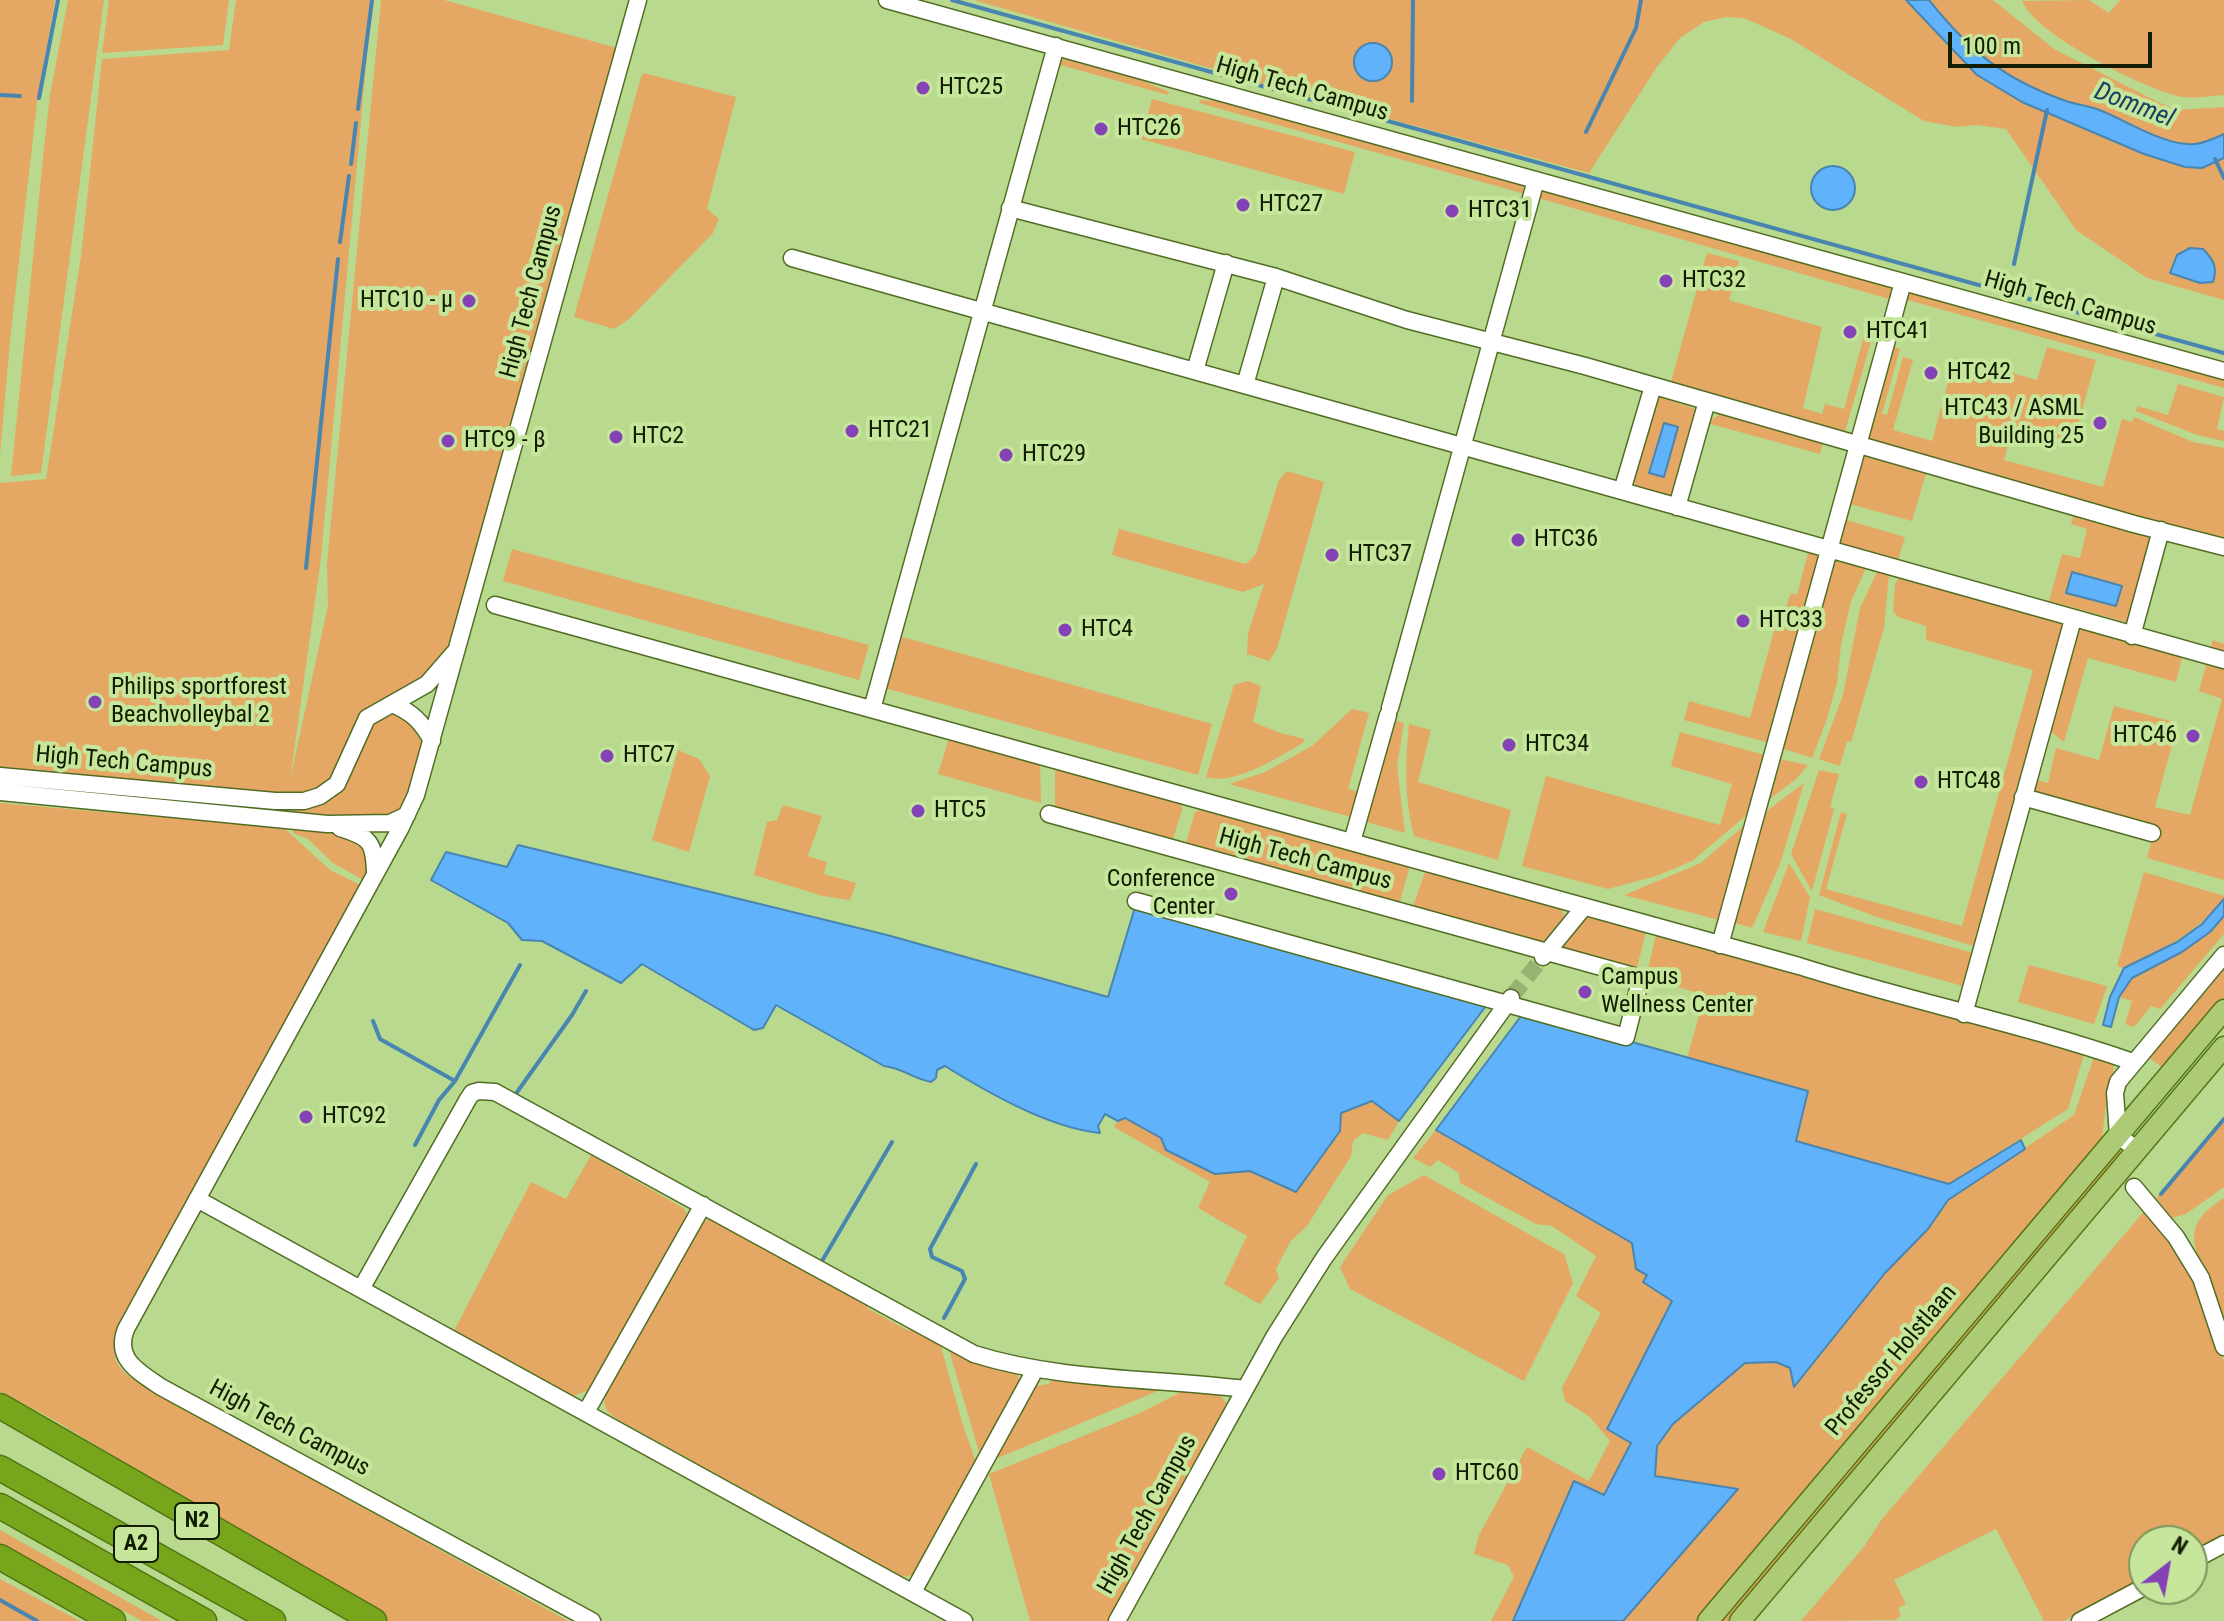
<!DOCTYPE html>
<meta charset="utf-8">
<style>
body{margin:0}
#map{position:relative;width:2224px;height:1621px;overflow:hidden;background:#b8d98e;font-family:"Roboto Condensed",sans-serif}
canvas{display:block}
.north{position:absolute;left:2128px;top:1525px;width:80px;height:80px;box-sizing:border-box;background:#c5e69b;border:2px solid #7d955d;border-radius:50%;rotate:31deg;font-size:22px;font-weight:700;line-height:32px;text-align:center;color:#111c01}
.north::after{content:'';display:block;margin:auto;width:28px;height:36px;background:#8442b6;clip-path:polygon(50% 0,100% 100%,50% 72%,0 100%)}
.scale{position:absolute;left:1948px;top:32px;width:204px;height:36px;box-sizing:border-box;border:4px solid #111c01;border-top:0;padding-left:10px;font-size:24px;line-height:28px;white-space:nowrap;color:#111c01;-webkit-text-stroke:6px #c5e69b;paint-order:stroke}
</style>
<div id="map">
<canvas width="2224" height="1621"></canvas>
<div class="north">N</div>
<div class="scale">100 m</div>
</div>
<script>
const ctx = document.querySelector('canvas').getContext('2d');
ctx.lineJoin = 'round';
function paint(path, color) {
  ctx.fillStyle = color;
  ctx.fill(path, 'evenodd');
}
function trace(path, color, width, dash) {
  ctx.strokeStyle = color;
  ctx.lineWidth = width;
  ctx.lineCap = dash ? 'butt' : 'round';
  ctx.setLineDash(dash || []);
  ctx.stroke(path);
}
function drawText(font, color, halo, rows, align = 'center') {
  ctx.font = font + ' "Roboto Condensed",sans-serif';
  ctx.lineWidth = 8;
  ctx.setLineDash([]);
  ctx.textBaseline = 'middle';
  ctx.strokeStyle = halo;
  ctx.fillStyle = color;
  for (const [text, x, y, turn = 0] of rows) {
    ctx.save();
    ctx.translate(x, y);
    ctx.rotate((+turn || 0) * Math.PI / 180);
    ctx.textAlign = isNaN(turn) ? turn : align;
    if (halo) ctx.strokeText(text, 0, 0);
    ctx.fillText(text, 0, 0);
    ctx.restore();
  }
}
paint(new Path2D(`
 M0,0H55L37,103L11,331L0,454Z
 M68,0H104L41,473L11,476L44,148L50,95Z
 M109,0H229L223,45L102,53Z
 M236,0H372L321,558L290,780L328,605L327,563L381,0H444L617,48L456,632C445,656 427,678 404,692C392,698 374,702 365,712C349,727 350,751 339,768C330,781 318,788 306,796L0,771V483L46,479L81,256L102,59L229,50Z
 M974,0H1906L1977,75L2022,102L2144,154L2185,167L2209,165L2224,158V300L2147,278L2076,230L2006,129L1976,125L1957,127L1924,121L1791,39L1744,18L1726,17L1704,22L1680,38L1657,67L1589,173L1327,102ZM1374,43L1384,47L1391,56L1374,81L1363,78L1359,49ZM2183,250L2207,253L2213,282L2199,283L2170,273L2176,256Z
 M1929,0H1993L2054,49L2158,102L2177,110L2224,107V134C2215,138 2205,143 2195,144C2166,146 2128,121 2102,111C2091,106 2078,105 2066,101C2009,81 1966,49 1929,0Z
 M2089,0L2109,13L2120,0H2224V95C2208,96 2190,100 2174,95C2138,85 2036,35 2022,1Z
 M1069,56L1124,73L1169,92L1168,95L1057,64Z
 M644,73L736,97L707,209L719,219L713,233L629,319L614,329L574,317L641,77Z
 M1152,99L1355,152L1344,194L1141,139Z
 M1200,100L1235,102L1522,185L1525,194L1199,103Z
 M1545,190L1890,286L1893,300L1538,198Z
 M1707,253L1739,261L1729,300L1822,327L1803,408L1822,414L1825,404L1844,409L1864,336L1872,338L1844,435L1670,385Z
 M1911,291L2224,377V388L1904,299Z
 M1891,346L1900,349L1882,414L1887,415L1903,357L1913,360L1893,430L1932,441L1955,357L2037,380L2047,347L2096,360L2073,442L2013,426L2004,460L2103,487L2122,419L2132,422L2134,417L2193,442L2224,448V540L1866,441Z
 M2178,384L2224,397L2217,429L2224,431V441L2197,435L2136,411L2137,406L2168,415Z
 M1655,395L1695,409L1672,500L1635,488L1634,472ZM1664,423L1678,427L1664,477L1649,473Z
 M1721,413L1823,442L1820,454L1707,423Z
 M1864,452L1927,470L1912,521L1850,504Z
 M1287,471L1324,482L1277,649L1269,661L1247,654L1248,633L1264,584L1243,592L1112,555L1119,529L1246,564L1256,554L1279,480Z
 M2074,513L2154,535L2129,623L2049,601L2062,554L2080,558L2087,529L2071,524Z
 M1843,519L1905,537L1898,560L1836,542Z
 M512,549L869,645L859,680L503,581Z
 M1809,549L1821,557L1770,743L1684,720L1689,701L1750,718L1780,609L1785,610L1791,593L1797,595Z
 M1837,557L1867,566L1851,601L1841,645L1837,683L1826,722L1812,758L1781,748L1830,566Z
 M1878,570L1889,574L1884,628L1851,742L1847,741L1840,766L1819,759L1843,695L1860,608Z
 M1901,575L2063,620V629L1974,946L1874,916L1819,895L1841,812L1847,814L1826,889L1962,926L2033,670L1926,640V626L1898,617L1893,611L1895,584Z
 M2078,628L2182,657L2176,682L2088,658L2064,742L2050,731Z
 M899,636L1212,724L1198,775L885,688Z
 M2213,640L2224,644V880L2147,858L2155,828L2032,792L2034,779L2048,783L2056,748L2099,760L2114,706L2178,723L2155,807L2190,815L2222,699L2199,691Z
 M1248,681L1261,686L1253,722L1280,733L1305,739L1303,743C1278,757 1235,786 1206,777L1234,685Z
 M1352,709L1369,713L1348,789L1359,792L1351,817L1229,784L1265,772L1312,746Z
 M390,714C434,716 422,751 413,779C410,789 408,807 398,813C376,826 318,815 292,813L294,806L321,801L370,727L378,717Z
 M1391,719L1404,723L1397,766L1405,833L1363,821Z
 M1409,724L1431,730L1418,782L1511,810L1498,860L1414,836C1404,798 1405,763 1409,724Z
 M1680,732L1765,755L1748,814L1692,861L1656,876L1608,889L1522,866L1546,776L1720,825L1732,784L1671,766Z
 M949,738L1040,763L1041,803L938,774Z
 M678,750L699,759L710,776L689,852L652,840Z
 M1780,759L1808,765L1796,779L1766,802Z
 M1055,766L1180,801L1182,810L1172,842L1055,810Z
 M1819,770L1839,774L1830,807L1834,809L1812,891L1791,854Z
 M1804,783L1780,864L1752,928L1732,922L1764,813Z
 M0,803L284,828L330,870L362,886L117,1331C109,1361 118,1370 142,1385L568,1621H387L56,1421L0,1391Z
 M783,805L822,816L808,856L827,862L824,874L856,883L850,900L823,896L754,875L767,822L777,820Z
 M1205,808L1406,864L1409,869L1399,905L1185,846L1195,812Z
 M1746,824L1719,920L1624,895L1701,863Z
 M293,828L348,833L359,839L370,862L365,881L333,863L308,839L293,833Z
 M1789,863L1810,897L1801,941L1763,932Z
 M1431,871L1560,908L1565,916L1544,947L1412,909L1425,872Z
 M2144,872L2224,896V899C2191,937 2168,946 2124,968L2117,966Z
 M1815,909L1973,953L1963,986L1807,943Z
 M2224,916V934L2160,1009L2151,1006L2134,1027L2125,1024L2132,1001L2119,997C2130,973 2158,966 2180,953C2197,943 2211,931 2224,916Z
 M1591,917H1597L1646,931L1636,972L1558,950L1584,919Z
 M1657,930L2084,1054L2068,1109L1949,1184L1796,1141L1807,1092L1687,1058L1705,995L1646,978Z
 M2029,965L2107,986L2094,1024L2018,1002Z
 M2224,965V998L2164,1069L2147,1056Z
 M2094,1057L2107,1060L2113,1065L2114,1075L2108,1087L2102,1139L1700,1621H1623L1738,1490L1655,1476L1657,1446L1673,1424L1745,1363L1776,1362L1791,1369L1794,1386L1885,1273L1928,1229L1948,1200L2074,1115Z
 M1372,1101L1399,1121L1388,1140L1363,1133L1353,1141L1351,1156L1307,1226L1290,1242L1276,1269L1279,1278L1260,1304L1224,1284L1247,1236L1198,1208L1210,1182L1114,1127L1118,1121L1125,1118L1161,1138L1166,1150L1215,1174L1250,1171L1295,1192L1341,1113Z
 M2224,1116V1187L2186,1214L2172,1218L2156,1198Z
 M1436,1130L1632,1243L1636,1269L1647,1275L1673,1301L1607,1428L1631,1443L1604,1495L1574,1481L1513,1621H1491L1514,1577L1508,1565L1474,1554L1479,1535L1527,1447L1589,1481L1610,1441L1590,1417L1565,1401L1562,1388L1601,1313L1576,1296L1596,1256L1552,1226L1536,1224L1460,1183L1459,1173L1438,1160L1430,1167L1413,1158Z
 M2115,1149L2125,1152L1731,1621H1717Z
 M591,1155L683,1208L688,1215L592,1389L570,1397L454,1331L531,1182L566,1199Z
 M1424,1175L1564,1254L1573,1283L1524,1381L1350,1289L1340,1267L1388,1195Z
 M2224,1198V1328C2219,1314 2216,1299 2210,1285C2194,1246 2179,1226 2224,1198Z
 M2147,1208L2191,1271L2224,1362V1535L2192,1552V1541H2144V1578L2064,1621H2044L1996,1529L1894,1580L1906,1604L1898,1608L1901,1616L1894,1620L1801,1621L1863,1548L1882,1519Z
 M710,1218L869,1303L867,1308L909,1331L912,1327L940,1343L962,1422L976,1462L915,1573L907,1577L899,1575L617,1419C607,1412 603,1408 605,1396L701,1224Z
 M948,1347L1017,1371L1020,1385L980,1455Z
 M1055,1374L1163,1386L1160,1390L993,1460L1034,1386L1049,1384Z
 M1189,1388L1219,1394L1228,1405L1109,1621H1030L989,1474L1140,1413Z
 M0,1530L162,1621H142L95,1595L91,1600L0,1549Z
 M0,1579L80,1621H0Z`), '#e5a864');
const water = new Path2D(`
 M1906,0H1929C1970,51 2003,79 2066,101C2078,105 2090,106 2102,111C2127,121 2167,147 2195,144C2205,143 2215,138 2224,134V158L2202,168L2185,167L2144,154L2022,102L1977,75Z
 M1354 62a19 19 0 1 1 38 0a19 19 0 1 1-38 0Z
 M1811 188a22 22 0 1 1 44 0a22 22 0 1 1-44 0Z
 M2190,248L2203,249C2213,259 2218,267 2213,282L2200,283L2170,273L2177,255Z
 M1664,423L1678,427L1664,477L1649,473Z
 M2072,572L2122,586L2116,606L2066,593Z
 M518,845L887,935L1108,997L1136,904L1489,1002L1399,1121L1372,1101L1341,1113L1340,1131L1296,1192L1250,1171L1215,1174L1166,1150L1161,1138L1125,1118L1118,1121L1105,1114L1098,1126L1100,1133C1049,1128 987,1092 945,1066L937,1070L936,1078L931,1082C913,1079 903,1068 884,1066L776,1005L763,1028L754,1030L642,964L621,983L542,941L522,940L508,923L431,880L446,852L507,867Z
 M2224,899V916L2210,932L2182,952L2132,978L2119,997L2111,1027L2103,1025L2110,997L2124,968L2177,942L2202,924Z
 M1524,1012L1808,1091L1796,1141L1949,1184L2021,1140L2025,1149L1948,1200L1928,1229L1885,1273L1794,1387L1790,1368L1776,1362L1745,1363L1673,1424L1657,1446L1655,1476L1738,1489L1623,1621H1513L1574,1481L1604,1495L1631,1443L1607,1429L1672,1301L1643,1282L1647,1275L1636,1269L1632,1243L1436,1130Z`);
paint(water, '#60b2fb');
trace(water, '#4885b0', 2);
trace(new Path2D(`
 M952,0L2224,353
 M0,95L20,96
 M39,98L58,0
 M1412,101L1413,0
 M358,109L372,0
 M1586,132L1636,28L1641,0
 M2215,159L2224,178
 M351,164L356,123
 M340,242L349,176
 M2014,264L2047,110
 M306,568L338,259
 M373,1021L380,1039L455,1081
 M515,1095L572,1015L586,991
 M415,1145L439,1100L455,1081L520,965
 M2161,1194L2224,1119
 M822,1261L892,1142
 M944,1318L965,1279L962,1271L932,1257L930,1249L976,1164
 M0,1600L37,1621`), '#4885b0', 4);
trace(new Path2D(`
 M1512,996L1543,957`), '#97b372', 16, [16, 8]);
const minor = new Path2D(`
 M887,0L2224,371
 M1010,208L1276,277L1407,320L1585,366L2134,524L2224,547
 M792,258L2224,660
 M1195,371L1226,263
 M1245,385L1276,277
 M1622,491L1653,386
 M1677,507L1707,401
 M495,605L1799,966C1909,1001 2023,1024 2133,1062
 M2132,636L2161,530
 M392,704C412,712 422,722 432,741
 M1390,708L1536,180
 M872,709L1056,46
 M0,776L275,801H304L320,796L337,784L367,718L427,684L454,653
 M0,792L327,824L390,823L407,815
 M2023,797L2152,833
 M1049,814L1641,978L1626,1037L1136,901
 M340,828C370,837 374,842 375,872
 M1352,842L1388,715
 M1720,945L1903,282
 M1543,957L1584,907
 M1964,1014L2073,619
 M2138,1150L2118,1136L2115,1093L2118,1082L2224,955
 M2134,1187L2176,1237L2201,1278L2224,1347
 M197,1199L964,1621
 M361,1289L468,1099L472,1093L479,1091L495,1092L974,1354C1060,1381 1155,1378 1244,1389
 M586,1412L703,1205
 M2192,1561L2224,1544
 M913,1592L1035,1370
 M592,1621L161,1387C139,1372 114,1359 126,1329L400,829L416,795L638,0
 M1117,1621L1274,1337L1324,1258L1511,998
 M2080,1621L2144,1587`);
const major = new Path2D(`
 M1708,1621L2224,1010
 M1740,1621L2224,1047`);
const highway = new Path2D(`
 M0,1406L374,1621
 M0,1468L273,1621
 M0,1506L204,1621
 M0,1557L113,1621`);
trace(minor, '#516d24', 19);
trace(major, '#537613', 23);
trace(highway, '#537613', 27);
trace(minor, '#fff', 16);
trace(major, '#adca77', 20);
trace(highway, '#77a61c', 24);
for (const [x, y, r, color] of [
 [923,88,8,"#8442b6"],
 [1101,129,8,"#8442b6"],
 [1243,205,8,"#8442b6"],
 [1452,211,8,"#8442b6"],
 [1666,281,8,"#8442b6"],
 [469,301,8,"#8442b6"],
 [1850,332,8,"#8442b6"],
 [1931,373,8,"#8442b6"],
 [2100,423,8,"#8442b6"],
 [852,431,8,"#8442b6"],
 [616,437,8,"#8442b6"],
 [448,441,8,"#8442b6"],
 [1006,455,8,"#8442b6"],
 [1518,540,8,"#8442b6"],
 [1332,555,8,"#8442b6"],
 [1743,621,8,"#8442b6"],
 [1065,630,8,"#8442b6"],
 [95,702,8,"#8442b6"],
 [2193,736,8,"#8442b6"],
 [1509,745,8,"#8442b6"],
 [607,756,8,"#8442b6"],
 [1921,782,8,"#8442b6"],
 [918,811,8,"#8442b6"],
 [1231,894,8,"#8442b6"],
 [1585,992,8,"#8442b6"],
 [306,1117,8,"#8442b6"],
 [1439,1474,8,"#8442b6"]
]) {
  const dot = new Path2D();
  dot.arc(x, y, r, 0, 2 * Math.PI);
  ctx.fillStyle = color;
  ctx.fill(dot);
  trace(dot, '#c5e69b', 3);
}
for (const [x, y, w] of [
 [197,1521,44],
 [136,1544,44]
]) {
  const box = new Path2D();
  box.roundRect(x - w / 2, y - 18, w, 36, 6);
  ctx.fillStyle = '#c5e69b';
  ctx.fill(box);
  trace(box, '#111c01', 2);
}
drawText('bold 22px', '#111c01', null, [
 ["N2",197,1521],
 ["A2",136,1544]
]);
drawText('24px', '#111c01', '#c5e69b', [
 ["HTC25",939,88],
 ["HTC26",1117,129],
 ["HTC27",1259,205],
 ["HTC31",1468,211],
 ["HTC32",1682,281],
 ["HTC10 - μ",453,301,"right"],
 ["HTC41",1866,332],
 ["HTC42",1947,373],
 ["HTC43 / ASML",2084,409,"right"],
 ["Building 25",2084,437,"right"],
 ["HTC21",868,431],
 ["HTC2",632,437],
 ["HTC9 - β",464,441],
 ["HTC29",1022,455],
 ["HTC36",1534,540],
 ["HTC37",1348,555],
 ["HTC33",1759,621],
 ["HTC4",1081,630],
 ["Philips sportforest",111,688],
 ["Beachvolleybal 2",111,716],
 ["HTC46",2177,736,"right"],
 ["HTC34",1525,745],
 ["HTC7",623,756],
 ["HTC48",1937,782],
 ["HTC5",934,811],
 ["Conference",1215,880,"right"],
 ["Center",1215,908,"right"],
 ["Campus",1601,978],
 ["Wellness Center",1601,1006],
 ["HTC92",322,1117],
 ["HTC60",1455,1474]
], 'left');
drawText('24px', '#111c01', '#c5e69b', [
 ["High Tech Campus",1302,90,16],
 ["High Tech Campus",532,292,-75],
 ["High Tech Campus",2070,304,16],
 ["High Tech Campus",124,763,5],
 ["High Tech Campus",1305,860,15],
 ["Professor Holstlaan",1892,1361,-50],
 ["High Tech Campus",289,1429,28],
 ["High Tech Campus",1148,1515,-61]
]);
drawText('italic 26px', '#154165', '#c5e69b', [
 ["Dommel",2134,106,21]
]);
</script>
